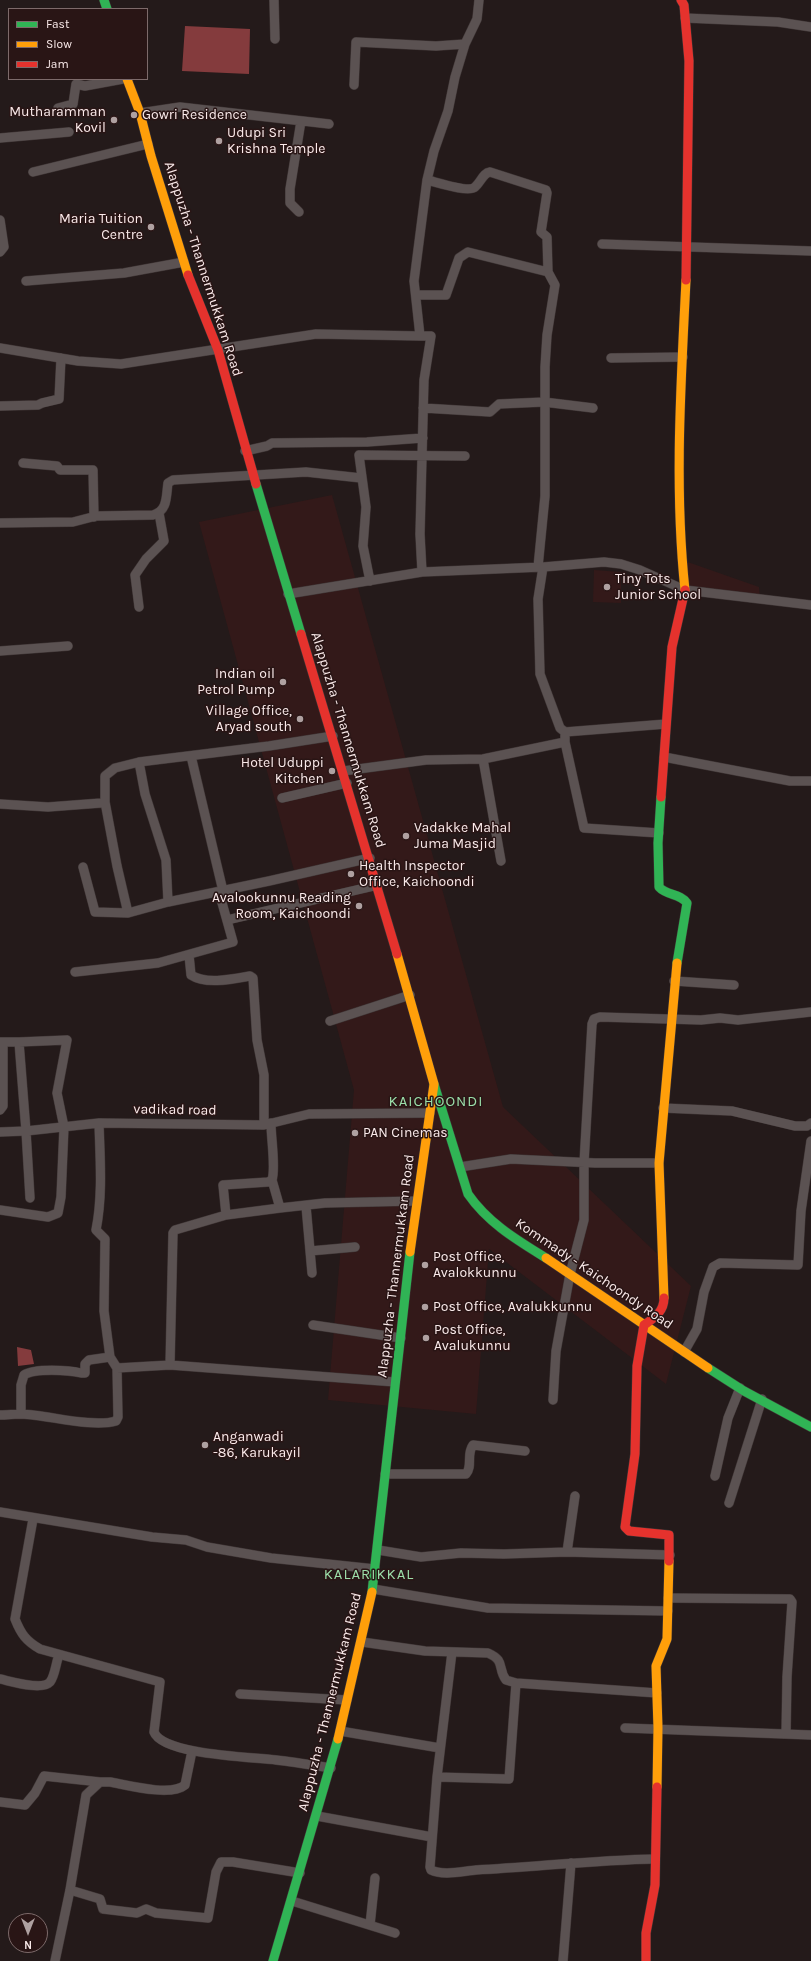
<!DOCTYPE html>
<style>
body{margin:0}
#map{position:relative;width:811px;height:1961px;overflow:hidden;background:#241a1a;font-family:Karla,sans-serif}
canvas{display:block}
.legend{position:absolute;left:8px;top:8px;width:140px;height:72px;box-sizing:border-box;background:#291515;border:1px solid #7d6a6a;margin:0;padding:5px 7px;list-style:none;font-size:12px;color:#faeaea}
.legend li{display:flex;align-items:center;gap:8px;height:20px}
.legend b{width:20px;border:1px solid #7d6a6a}
.north{position:absolute;left:8px;top:1913px;width:40px;height:40px;box-sizing:border-box;background:#291515;border:1px solid #7d6a6a;border-radius:50%;rotate:180deg;font-size:11px;font-weight:700;line-height:16px;text-align:center;color:#faeaea}
.north::after{content:'';display:block;margin:auto;width:14px;height:18px;background:#afa1a1;clip-path:polygon(50% 0,100% 100%,50% 72%,0 100%)}
</style>
<div id="map">
<canvas width="811" height="1961"></canvas>
<ul class="legend">
<li><b style="height:5px;background:#30b455"></b>Fast</li>
<li><b style="height:5px;background:#ff9f0a"></b>Slow</li>
<li><b style="height:5px;background:#e5322d"></b>Jam</li>
</ul>
<div class="north">N</div>
</div>
<script>
const ctx = document.querySelector('canvas').getContext('2d');
ctx.lineJoin = 'round';
function paint(path, color) {
  ctx.fillStyle = color;
  ctx.fill(path, 'evenodd');
}
function trace(path, color, width, dash) {
  ctx.strokeStyle = color;
  ctx.lineWidth = width;
  ctx.lineCap = dash ? 'butt' : 'round';
  ctx.setLineDash(dash || []);
  ctx.stroke(path);
}
function drawText(font, color, halo, rows, align = 'center') {
  ctx.font = font + ' Karla,sans-serif';
  ctx.lineWidth = 3;
  ctx.setLineDash([]);
  ctx.textBaseline = 'middle';
  ctx.strokeStyle = halo;
  ctx.fillStyle = color;
  for (const [text, x, y, turn = 0] of rows) {
    ctx.save();
    ctx.translate(x, y);
    ctx.rotate((+turn || 0) * Math.PI / 180);
    ctx.textAlign = isNaN(turn) ? turn : align;
    if (halo) ctx.strokeText(text, 0, 0);
    ctx.fillText(text, 0, 0);
    ctx.restore();
  }
}
paint(new Path2D(`
 M332,495L503,1107L691,1286L666,1384L489,1249L476,1414L328,1400L354,1090L199,522Z
 M682,560L759,587L760,600L686,592Z
 M594,570L621,572V603L593,602Z`), '#331919');
paint(new Path2D(`
 M185,26L250,29L249,74L182,71Z
 M17,1347L31,1350L34,1364L18,1366Z`), '#843b3d');
const street = new Path2D(`
 M274,0L275,39
 M685,18L778,22L811,27
 M354,85L356,42L436,46L465,44
 M58,108L73,104L76,84L85,86L123,79
 M140,113L180,107L329,124
 M0,138L69,132
 M33,172L148,144
 M427,180C436,182 469,193 475,187C481,182 483,173 490,172L546,190L547,193L541,232L547,237L548,272L555,285L547,335L545,367V496L538,567
 M299,212L290,203V189L301,121
 M0,220L4,247L0,252
 M602,244L811,251
 M26,281L124,273L184,262
 M416,295H446L459,258L468,252L548,272
 M0,348L78,361L121,364L316,334L420,336
 M611,358L683,357
 M0,406L38,405L42,403L59,399L61,358
 M423,408L490,412L499,404L544,402L593,408
 M245,451L267,446L272,443L367,442L423,438
 M23,463L57,466L60,470H93L94,517
 M0,523L73,522L96,516L153,515C168,511 166,496 168,483L173,480L306,472L361,478
 M543,567L538,599L540,674L560,728L565,732
 M422,572L420,534L424,380L431,336H420L414,281L427,180L434,151L448,111L455,77L465,44L477,19L479,0
 M370,581L363,546L366,507L359,455L465,456
 M288,594L422,572L543,567L604,562L621,564L640,570L685,590L811,605
 M139,607L135,575L146,559L164,541L159,513
 M0,651L68,646
 M191,756L223,891
 M664,757L790,781H811
 M483,759L501,861
 M139,762L145,794L166,860L168,902
 M343,771L426,760L483,759L565,742
 M282,798L347,783
 M105,802L117,866L128,913L168,902L269,881L370,858
 M0,804L48,807L101,803L105,802V776L115,768L139,762L269,746L333,736
 M659,833L584,828L565,742V732L666,724
 M83,867L95,912L128,913
 M227,920L378,885
 M189,955L191,975C206,985 233,979 250,976L253,978L257,1040L264,1075V1125
 M75,972L158,963L233,942L219,892
 M674,981L734,985
 M330,1021L410,995
 M0,1042H19L26,1131L99,1123L264,1125L309,1114L430,1113
 M663,1108L732,1111L795,1126H807L811,1123
 M0,1110L3,1106V1042
 M99,1123C100,1158 103,1195 96,1230L105,1239L104,1311L110,1357L117,1368L170,1365L395,1382
 M0,1132L26,1131L30,1198
 M460,1167L511,1159L595,1163H659
 M272,1180L280,1208
 M306,1206L312,1273
 M0,1210L48,1217L58,1213L61,1197L64,1127L57,1093L67,1040L19,1042
 M226,1215L223,1185L268,1182L272,1180C276,1168 271,1139 271,1123
 M310,1251L355,1247
 M313,1325L401,1338
 M684,1352L697,1329L704,1292L713,1267L720,1263L798,1265L801,1211L811,1141
 M170,1365L173,1233L175,1230L226,1215L280,1208L325,1203L417,1201
 M553,1400L556,1351L570,1274L584,1220V1163L592,1024L594,1019L600,1017L701,1020L720,1018L738,1020L811,1012
 M21,1414V1385L24,1375C34,1368 69,1370 81,1373H85V1364L89,1360L110,1357
 M0,1415C7,1415 15,1414 22,1414C48,1415 92,1428 116,1421L118,1417L117,1368
 M385,1474H466C473,1466 466,1454 473,1445L525,1451
 M715,1476L728,1418L740,1388
 M729,1503L762,1399
 M0,1512L152,1537L186,1540L207,1547L271,1558L375,1569
 M33,1519L15,1619C21,1634 26,1641 40,1649L160,1682L154,1732C163,1755 252,1757 276,1760C294,1762 312,1765 331,1768
 M378,1550L421,1557L461,1553L504,1554L567,1552L670,1555
 M567,1552L575,1496
 M373,1589L488,1608L668,1611
 M668,1598L790,1599L792,1602L787,1677L786,1734
 M362,1642L425,1651L488,1653C506,1661 497,1668 506,1680L516,1683L657,1693
 M0,1679C10,1681 42,1691 50,1682C55,1676 56,1662 59,1655
 M516,1683L509,1779L437,1777L430,1867L431,1870C443,1876 463,1871 476,1870C536,1867 595,1860 655,1859
 M240,1694L347,1700
 M625,1728L811,1735
 M340,1731L440,1748
 M437,1777L452,1652
 M0,1802L25,1805L35,1793L44,1776L100,1782
 M317,1816L432,1837
 M70,1890L100,1899L103,1909L137,1913L146,1909L156,1913L208,1918L216,1872L221,1862H233L300,1873
 M292,1901L395,1933
 M370,1925L375,1878
 M55,1961L70,1890L86,1795L100,1782H110C127,1785 171,1797 185,1785L192,1751
 M563,1961L571,1863`);
const fast = new Path2D(`
 M104,0L107,9
 M256,484L301,634
 M661,797L658,843L659,887C667,896 680,893 687,903L677,963
 M434,1084L468,1194C488,1223 517,1240 546,1258
 M708,1368L744,1391L811,1427
 M372,1592L410,1252
 M273,1961L338,1739`);
const slow = new Path2D(`
 M127,79L140,113L151,156L188,275
 M685,590C674,487 681,383 686,280
 M397,954L434,1084L410,1252
 M546,1258L708,1368
 M664,1298L659,1163L677,963
 M338,1739L372,1592
 M657,1787L658,1728L656,1666L667,1639L669,1561`);
const jam = new Path2D(`
 M681,0L684,5L689,61L686,280
 M188,275L218,350L256,484
 M301,634L397,954
 M661,797L672,647L685,590
 M664,1298C664,1312 654,1318 644,1325L637,1366L635,1454L625,1527L629,1531L669,1535V1561
 M646,1961V1933L655,1885L657,1787`);
trace(street, '#403737', 10);
trace(fast, '#403737', 10);
trace(slow, '#403737', 10);
trace(jam, '#403737', 10);
trace(street, '#5b5252', 9);
trace(fast, '#30b455', 9);
trace(slow, '#ff9f0a', 9);
trace(jam, '#e5322d', 9);
for (const [x, y, r, color] of [
 [134,115,4,"#afa1a1"],
 [114,120,4,"#afa1a1"],
 [219,141,4,"#afa1a1"],
 [151,227,4,"#afa1a1"],
 [607,587,4,"#afa1a1"],
 [283,682,4,"#afa1a1"],
 [300,719,4,"#afa1a1"],
 [332,771,4,"#afa1a1"],
 [406,836,4,"#afa1a1"],
 [351,874,4,"#afa1a1"],
 [359,906,4,"#afa1a1"],
 [355,1133,4,"#afa1a1"],
 [425,1265,4,"#afa1a1"],
 [425,1307,4,"#afa1a1"],
 [426,1338,4,"#afa1a1"],
 [205,1445,4,"#afa1a1"]
]) {
  const dot = new Path2D();
  dot.arc(x, y, r, 0, 2 * Math.PI);
  ctx.fillStyle = color;
  ctx.fill(dot);
  trace(dot, '#291515', 1.5);
}
drawText('14px', '#faeaea', '#291515', [
 ["Mutharamman",106,112,"right"],
 ["Kovil",106,128,"right"],
 ["Gowri Residence",142,115],
 ["Udupi Sri",227,133],
 ["Krishna Temple",227,149],
 ["Maria Tuition",143,219,"right"],
 ["Centre",143,235,"right"],
 ["Tiny Tots",615,579],
 ["Junior School",615,595],
 ["Indian oil",275,674,"right"],
 ["Petrol Pump",275,690,"right"],
 ["Village Office,",292,711,"right"],
 ["Aryad south",292,727,"right"],
 ["Hotel Uduppi",324,763,"right"],
 ["Kitchen",324,779,"right"],
 ["Vadakke Mahal",414,828],
 ["Juma Masjid",414,844],
 ["Health Inspector",359,866],
 ["Office, Kaichoondi",359,882],
 ["Avalookunnu Reading",351,898,"right"],
 ["Room, Kaichoondi",351,914,"right"],
 ["PAN Cinemas",363,1133],
 ["Post Office,",433,1257],
 ["Avalokkunnu",433,1273],
 ["Post Office, Avalukkunnu",433,1307],
 ["Post Office,",434,1330],
 ["Avalukunnu",434,1346],
 ["Anganwadi",213,1437],
 ["-86, Karukayil",213,1453]
], 'left');
drawText('14px', '#faeaea', '#291515', [
 ["Alappuzha - Thannermukkam Road",203,269,72],
 ["Alappuzha - Thannermukkam Road",348,740,73],
 ["vadikad road",175,1110,1],
 ["Alappuzha - Thannermukkam Road",396,1266,-83],
 ["Kommady - Kaichoondy Road",594,1274,34],
 ["Alappuzha - Thannermukkam Road",330,1702,-76]
]);
ctx.letterSpacing = '1px';
drawText('15px', '#9bdea9', '#291515', [
 ["KAICHOONDI",436,1102],
 ["KALARIKKAL",369,1575]
]);
ctx.letterSpacing = '0px';
</script>
